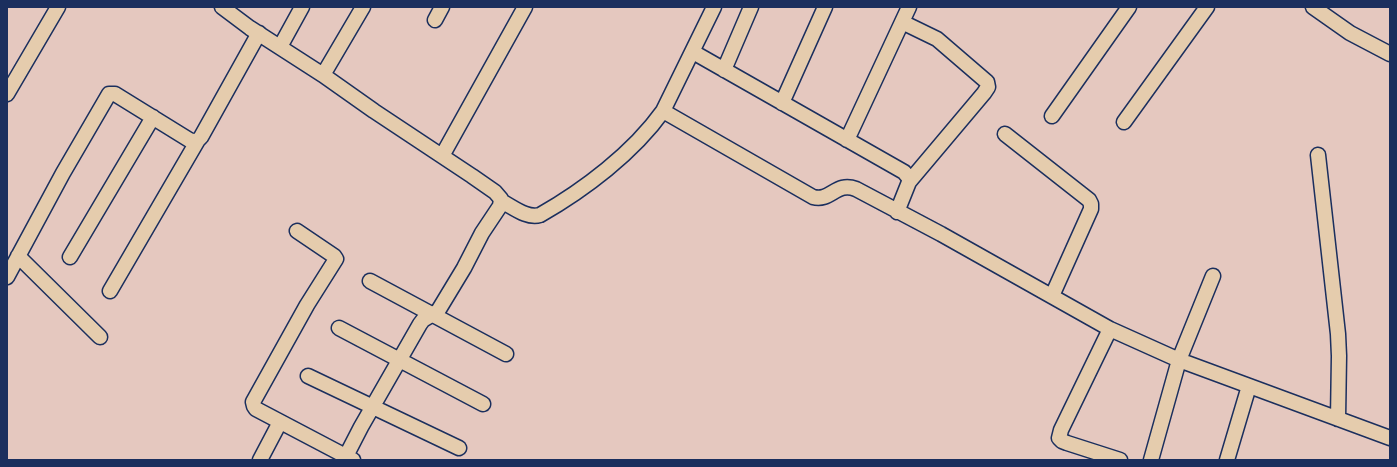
<!DOCTYPE html>
<style>
body{margin:0}
#map{position:relative;width:1397px;height:467px;overflow:hidden;background:#e5c8bf;font-family:Mynerve,sans-serif}
canvas{display:block}
.frame{position:absolute;inset:0;border:8px solid #1b2f5e;pointer-events:none}
</style>
<div id="map">
<canvas width="1397" height="467"></canvas>
<div class="frame"></div>
</div>
<script>
const ctx = document.querySelector('canvas').getContext('2d');
ctx.lineJoin = 'round';
function trace(path, color, width, dash) {
  ctx.strokeStyle = color;
  ctx.lineWidth = width;
  ctx.lineCap = dash ? 'butt' : 'round';
  ctx.setLineDash(dash || []);
  ctx.stroke(path);
}
const minor = new Path2D(`
 M222,7L250,28L323,75L374,111L472,176L495,192L501,199L500,206L482,233L464,268L438,311L423,320L420,324L361,427L344,460
 M1313,7L1350,33L1390,54
 M435,20L442,7
 M902,22L937,39L987,82L988,87L984,93L909,182
 M280,47L302,7
 M693,52L904,172L909,178V182L897,212
 M724,70L751,7
 M323,75L363,7
 M7,94L58,7
 M782,103L825,7
 M663,111L813,197C831,202 836,181 856,189L941,234L1110,329L1179,360L1390,438
 M1052,116L1129,7
 M1124,122L1207,7
 M1005,134L1089,200L1091,204V209L1052,296
 M847,140L909,7
 M1318,155L1338,334L1339,356L1338,419
 M442,156L525,7
 M501,201C513,207 527,219 540,215C584,190 633,153 663,111L714,7
 M297,231L334,256L336,259L307,305L253,402L254,406L256,409L353,460
 M18,256L100,337
 M70,257L153,117
 M7,277L63,173L109,94H115L191,141C196,141 198,141 201,137L259,33
 M370,281L506,354
 M110,291L198,140
 M339,328L483,404
 M1110,329L1061,430L1059,438L1062,441L1067,443L1120,460
 M308,376L459,448
 M260,460L280,422
 M1151,460L1179,360L1213,276
 M1227,460L1249,386`);
trace(minor, '#1b2f5e', 17);
trace(minor, '#e5ccad', 14);
</script>
